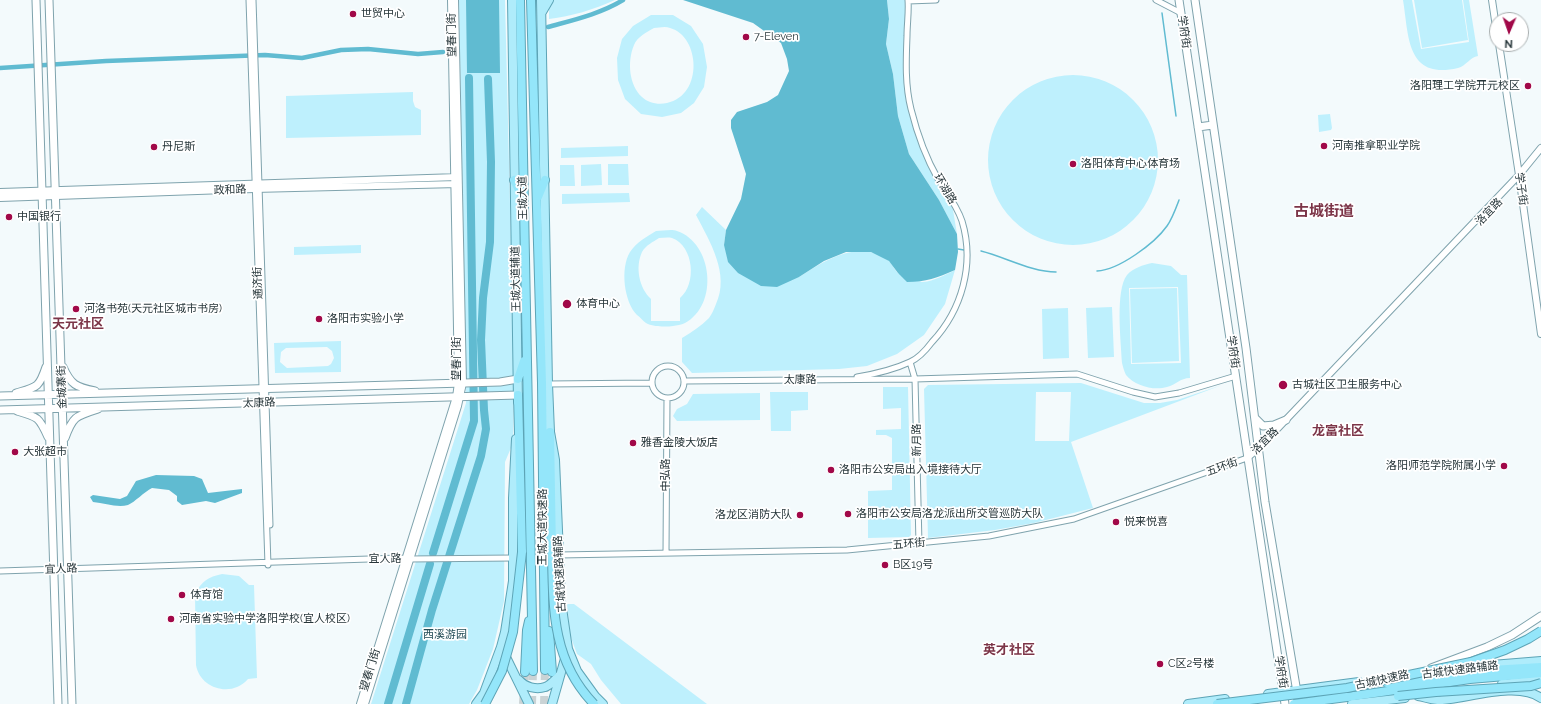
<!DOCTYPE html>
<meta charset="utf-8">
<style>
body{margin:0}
#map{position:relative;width:1541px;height:704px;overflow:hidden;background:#f3fafc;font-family:Raleway,sans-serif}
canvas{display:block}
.north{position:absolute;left:1489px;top:12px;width:40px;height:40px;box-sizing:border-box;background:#fff;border:1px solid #a9afb0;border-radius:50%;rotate:182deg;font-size:11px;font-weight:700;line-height:16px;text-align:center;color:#27363a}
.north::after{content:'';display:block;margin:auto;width:14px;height:18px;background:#a10848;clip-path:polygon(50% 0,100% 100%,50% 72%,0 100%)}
</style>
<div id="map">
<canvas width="1541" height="704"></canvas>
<div class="north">N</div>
</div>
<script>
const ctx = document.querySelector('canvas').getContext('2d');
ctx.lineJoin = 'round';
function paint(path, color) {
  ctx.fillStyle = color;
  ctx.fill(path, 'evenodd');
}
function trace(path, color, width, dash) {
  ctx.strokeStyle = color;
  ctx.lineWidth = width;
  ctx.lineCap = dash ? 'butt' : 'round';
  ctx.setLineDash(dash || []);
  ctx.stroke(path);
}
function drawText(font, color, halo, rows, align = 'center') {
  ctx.font = font + ' Raleway,"Noto Sans SC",sans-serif';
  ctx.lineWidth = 3.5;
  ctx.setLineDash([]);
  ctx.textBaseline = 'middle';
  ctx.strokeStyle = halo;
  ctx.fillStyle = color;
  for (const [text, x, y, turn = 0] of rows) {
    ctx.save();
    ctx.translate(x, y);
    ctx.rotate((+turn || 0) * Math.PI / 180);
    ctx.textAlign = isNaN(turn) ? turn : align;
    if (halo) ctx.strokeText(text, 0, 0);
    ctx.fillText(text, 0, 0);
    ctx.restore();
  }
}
paint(new Path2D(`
 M459,0H505L514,368L513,443L505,462L504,601L493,649L477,690L469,704H371L466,403Z
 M549,0H615C593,10 572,16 549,19Z
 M887,0H908L907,79L911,107L920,141L942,180L952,204L957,234L939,200L909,154L898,116L893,74L886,44L889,19Z
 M1403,0H1412L1421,49L1469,42L1463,0H1469L1478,56C1470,57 1466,66 1458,68C1406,80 1409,36 1403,0Z
 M1414,0H1462L1468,40L1422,48Z
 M651,15H673L691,26L703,44L707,67L704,87L694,103L681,113L662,117L641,114L625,99L618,80L617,58L622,39L633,26ZM654,28C659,28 665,26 670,28C700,36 704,95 667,103C658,105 648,103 642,97C629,85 627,62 634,45C637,37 647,32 654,28Z
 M988 160a85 85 0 1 1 170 0a85 85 0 1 1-170 0Z
 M413,92V101L415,107L421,110V135L286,138V96Z
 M1330,114L1332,128L1331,130L1319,132L1318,115Z
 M628,146V156L561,158V148Z
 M601,164L602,185L581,186V165Z
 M608,164H628L629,185H608Z
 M560,165H574L575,186H560Z
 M629,193L630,202L562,204V194Z
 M702,207L726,230L724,245L799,277C824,261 859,238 888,260C892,263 894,269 898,273C900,275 920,282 923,282C934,281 945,275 955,270L945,304L924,335L897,354L867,366L839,369L692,373L682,362V338C692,332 701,326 709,318C712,314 714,309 716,304C730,274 710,242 696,215Z
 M656,231C662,231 672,229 677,231C713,243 719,305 685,323C681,325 677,325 673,326C666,327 653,327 646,323C643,321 640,317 637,315C624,302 620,268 630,252C637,242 646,237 656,231ZM659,238C663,238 668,237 672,238C694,246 697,284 680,298V321H651V299C639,288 635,267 642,252C646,245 653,242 659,238Z
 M361,245V253L294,255V247Z
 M1152,263L1171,266L1181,275H1187L1190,378C1180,378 1176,385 1167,387C1154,391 1135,386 1126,375C1124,371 1123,367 1122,363C1121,342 1115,290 1127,275C1133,268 1143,265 1152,263ZM1178,287L1181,363L1131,364L1129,288Z
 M1177,288L1179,361L1132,363L1130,289Z
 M1112,307L1114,357L1088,358L1086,308Z
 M1068,308L1069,358L1043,359L1042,309Z
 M341,341V372L275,373L274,343ZM327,347L332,351L334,358L331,364L328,366L287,368L280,362L281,352L286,348Z
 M1081,383L1144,403H1160L1177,400L1222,385L1071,442L1093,508L1034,523L995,530L928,538L924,389L928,385ZM1036,392H1071L1069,441H1035Z
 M883,387H908L911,535L909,537L868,538V491L892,490V438L886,435H876V430L901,429V408L883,409Z
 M770,392H808V410L791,411V431H771Z
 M760,393V420L677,421L673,416L677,409L687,404L693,394Z
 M222,574L239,576L249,585H254L257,678L248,679C232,698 200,689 196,665L195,594C202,581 208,577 222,574Z
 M567,604H574L707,704H621L601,680L591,664L577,654L570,635Z`), '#bef0fd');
paint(new Path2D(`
 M466,0H499L500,73H467Z
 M683,0H887L889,19L886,44L893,74L898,116L909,154L939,200L957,234L958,252L955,270C937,278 926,282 907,282L898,273L889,261L871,252H846L824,261L799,277L777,287L761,286L738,273L728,262L724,245L726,230L741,199L746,174L731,128V120L737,112L767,102L778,95L789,71L787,59L781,43L753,23Z
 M156,475L194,476L202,479L208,493L242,489V493L215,503L206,501L182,505L177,501V496L169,490L152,488C144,492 135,502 128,505C117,508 105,503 93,502L90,497L93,495L120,499L127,496L136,481Z`), '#60bbd1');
trace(new Path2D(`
 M1162,13L1176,116
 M958,249L964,250
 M981,251C1005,257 1032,272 1056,272
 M1097,271C1119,270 1155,243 1167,226C1172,219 1176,208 1179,200`), '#60bbd1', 1.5);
trace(new Path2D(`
 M548,27C573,20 600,14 623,0
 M0,68L106,61L265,55L302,58L341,50L368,49L418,54L443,52`), '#60bbd1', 4.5);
trace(new Path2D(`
 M433,553L474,421L469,78
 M388,704L430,564
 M406,704L432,610L481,456L486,429L484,410L481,340L483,298L490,242L491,162L488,79`), '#60bbd1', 8);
trace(new Path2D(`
 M523,704L525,672
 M532,704L533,671
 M544,704L545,670`), '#cad3d5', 8, [8, 4]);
const minor = new Path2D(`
 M249,0L268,565
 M253,0L270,525
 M1156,0L1181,13
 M908,1L936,0
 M910,362L915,379L919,544
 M652 382a16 16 0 1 1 32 0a16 16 0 1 1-32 0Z
 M857,377C875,374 893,370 910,362C919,358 926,350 932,342C962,310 975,264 962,221C957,206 947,193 938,179C926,158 917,133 911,109C905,85 906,61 907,36C907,24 909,12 908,0
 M685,381L915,379L1077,374L1133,392L1155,397L1179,393L1236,376
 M548,384L652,383
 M666,553L667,398
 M559,555L847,550L989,536L1074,519L1247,458
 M0,571L400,558L409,559L513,558`);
const tertiary = new Path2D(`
 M1492,0L1497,34
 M1499,44L1519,175L1541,334
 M0,192L458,177
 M0,198L254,189L458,184
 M1247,458L1259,448L1519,175L1541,148
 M360,704L456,397L458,383L451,0
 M365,704L458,406L463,383L455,0`);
const secondary = new Path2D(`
 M36,0L58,704
 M49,0L72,704
 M1179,0L1285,704
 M1195,0L1246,348L1265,502L1299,704
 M1198,127L1213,125
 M63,367C71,385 76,387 95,391
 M16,393C37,387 39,388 46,367
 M0,396L500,382L518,379
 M0,410L518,395
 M17,411C38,417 39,417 48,437
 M1256,419L1263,426L1274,425L1286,420
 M65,438C73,416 76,416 98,409
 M1431,668L1487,647L1512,635L1541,616`);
const primary = new Path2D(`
 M512,0L518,402
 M541,0L548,384L550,432L555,460L561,601L568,649L577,671L595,696L603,704
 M542,12L549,0
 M504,653L529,704
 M1474,669L1492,665L1541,661
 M519,680C525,687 536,690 545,687C550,686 556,678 560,675
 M1502,684L1541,680
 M1268,694L1359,682
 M1418,696C1425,697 1434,701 1442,700C1469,698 1518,681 1541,698
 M476,704L484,693L501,647L505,632L513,581V498L516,439
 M552,704L566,655
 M1188,704L1225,699
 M1352,704L1405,698`);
const trunk = new Path2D(`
 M520,0L533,671
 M531,0L542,383L545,670
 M514,180L522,196
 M538,197L545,180
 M518,379L524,361
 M518,395L522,552
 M550,432L552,552
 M549,631L552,672
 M525,672L527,630L529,621
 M1387,683L1491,670L1541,667
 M1347,697L1470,679L1541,673`);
trace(minor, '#7fa3ad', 7);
trace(tertiary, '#7fa3ad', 8);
trace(secondary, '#7fa3ad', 9);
trace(primary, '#5da4b6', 10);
trace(trunk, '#5da4b6', 10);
trace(minor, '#fff', 5);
trace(tertiary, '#fff', 6);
trace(secondary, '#fff', 7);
trace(primary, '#afecfb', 8);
trace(trunk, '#94e6fa', 8);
const trunkBridge = new Path2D(`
 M552,552C553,608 552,661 594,704
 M1398,696L1436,692L1531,686L1541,683
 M485,704L502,671L513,632L522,552
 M1217,704L1347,688L1471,662L1505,650L1528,639L1541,631
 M1294,704L1347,697`);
trace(trunkBridge, '#5da4b6', 10, []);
trace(trunkBridge, '#94e6fa', 8);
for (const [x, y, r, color] of [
 [353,14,4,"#a10848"],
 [746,37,4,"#a10848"],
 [1528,86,4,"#a10848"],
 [1324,146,4,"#a10848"],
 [154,147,4,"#a10848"],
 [1073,164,4,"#a10848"],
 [9,217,4,"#a10848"],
 [567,304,5,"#a10848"],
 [76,309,4,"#a10848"],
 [319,319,4,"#a10848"],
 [1283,385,5,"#a10848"],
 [633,443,4,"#a10848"],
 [15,452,4,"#a10848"],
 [1504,466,4,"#a10848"],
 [831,470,4,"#a10848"],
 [848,514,4,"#a10848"],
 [800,515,4,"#a10848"],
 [1116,522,4,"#a10848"],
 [885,565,4,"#a10848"],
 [182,595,4,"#a10848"],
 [171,619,4,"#a10848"],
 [1160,664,4,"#a10848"]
]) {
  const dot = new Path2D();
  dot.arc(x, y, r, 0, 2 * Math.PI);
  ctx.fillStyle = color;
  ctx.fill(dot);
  trace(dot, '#fff', 1.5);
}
drawText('11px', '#27363a', '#fff', [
 ["世贸中心",361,14],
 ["7-Eleven",754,37],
 ["洛阳理工学院开元校区",1520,86,"right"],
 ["河南推拿职业学院",1332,146],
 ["丹尼斯",162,147],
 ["洛阳体育中心体育场",1081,164],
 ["中国银行",17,217],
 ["体育中心",576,304],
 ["河洛书苑(天元社区城市书房)",84,309],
 ["洛阳市实验小学",327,319],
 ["古城社区卫生服务中心",1292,385],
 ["雅香金陵大饭店",641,443],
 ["大张超市",23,452],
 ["洛阳师范学院附属小学",1496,466,"right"],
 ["洛阳市公安局出入境接待大厅",839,470],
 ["洛阳市公安局洛龙派出所交管巡防大队",856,514],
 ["洛龙区消防大队",792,515,"right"],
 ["悦来悦喜",1124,522],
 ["B区19号",893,565],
 ["体育馆",190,595],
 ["河南省实验中学洛阳学校(宜人校区)",179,619],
 ["C区2号楼",1168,664]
], 'left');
drawText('11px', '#27363a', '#fff', [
 ["学府街",1184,32,82],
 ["望春门街",452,35,-91],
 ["环湖路",945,189,59],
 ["学子街",1521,189,82],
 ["政和路",230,190,-2],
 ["王城大道",523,198,-91],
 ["洛宜路",1489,212,-46],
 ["王城大道辅道",516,279,-91],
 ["通济街",258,283,-92],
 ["学府街",1233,352,82],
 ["望春门街",457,359,-90],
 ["太康路",800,380],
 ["金城寨街",62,387,-92],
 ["太康路",259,403,-2],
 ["新月路",917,440,-91],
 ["洛宜路",1265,441,-45],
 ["五环街",1222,467,-20],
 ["中弘路",666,475,-90],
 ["王城大道快速路",543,527,-90],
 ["五环街",909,544,-5],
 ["宜人路",385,559],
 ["宜人路",61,569,-2],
 ["古城快速路辅路",560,574,-93],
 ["望春门街",370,670,-73],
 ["古城快速路辅路",1460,670,-7],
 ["学府街",1281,672,81],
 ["古城快速路",1382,680,-12]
]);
drawText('11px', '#224b55', '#fff', [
 ["西溪游园",445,635]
]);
drawText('bold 13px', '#7c3548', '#fff', [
 ["天元社区",78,324],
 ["龙富社区",1338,431],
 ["英才社区",1009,650]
]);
drawText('bold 15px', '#7c3548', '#fff', [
 ["古城街道",1324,211]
]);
</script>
